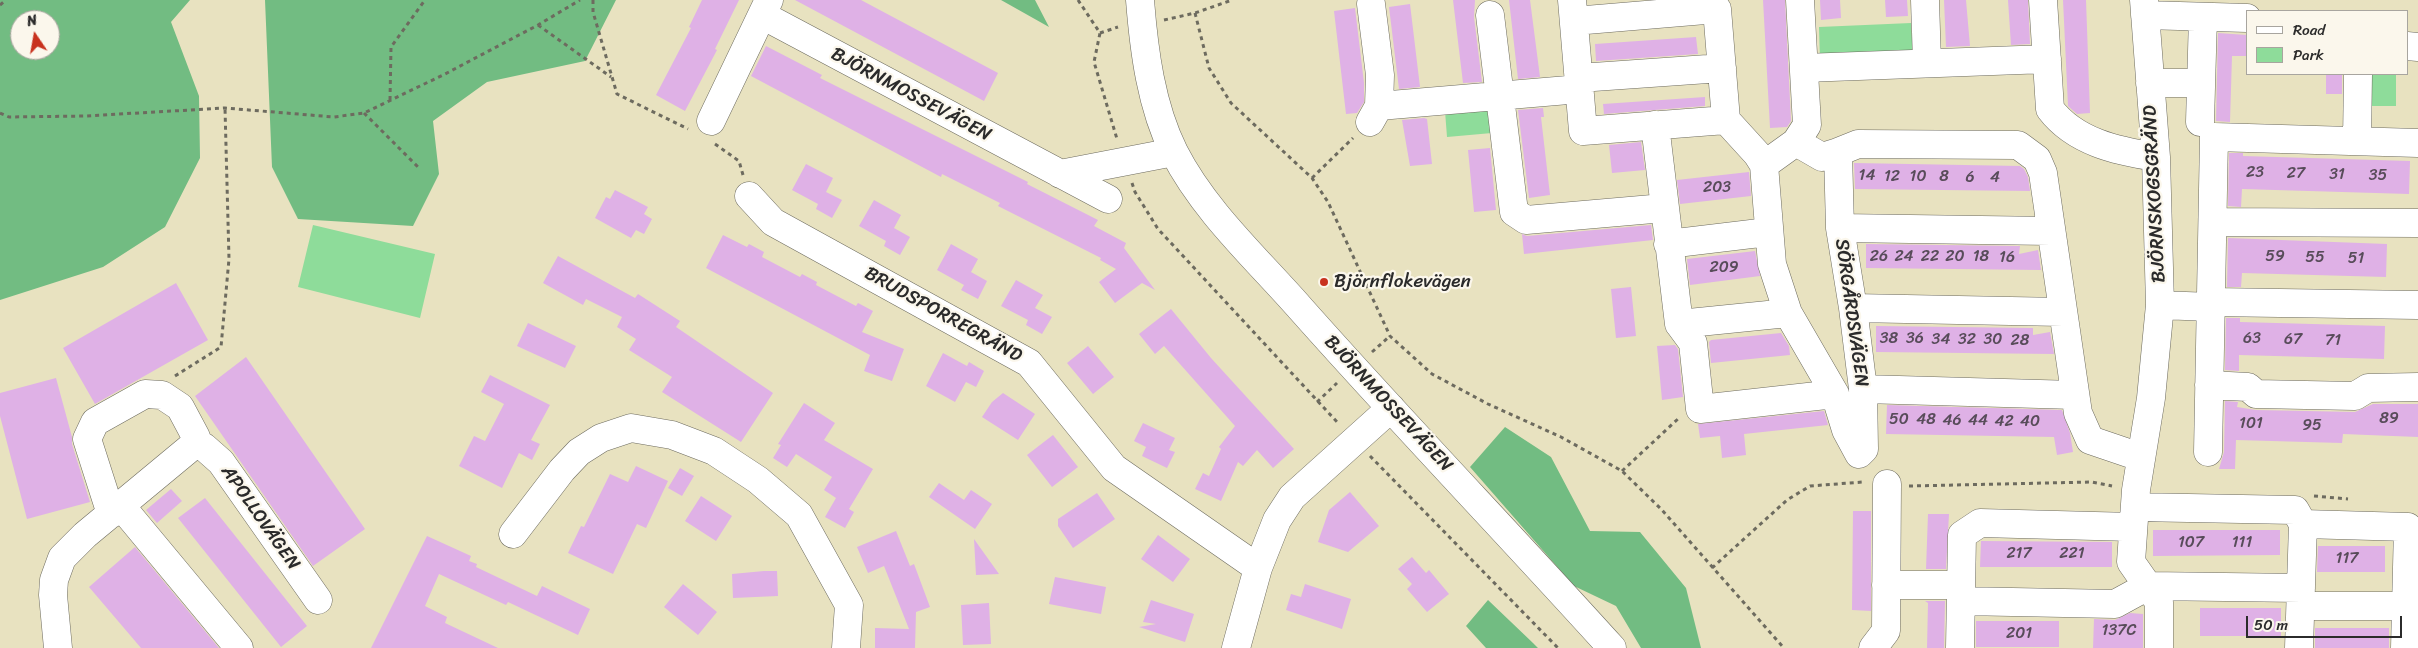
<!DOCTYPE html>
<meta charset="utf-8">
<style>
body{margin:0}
#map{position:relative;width:2418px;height:648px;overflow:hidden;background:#e8e2c0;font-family:Sriracha,sans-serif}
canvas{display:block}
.legend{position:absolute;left:2246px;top:10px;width:162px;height:65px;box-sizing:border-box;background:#fbf7ec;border:1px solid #a8a59f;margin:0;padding:6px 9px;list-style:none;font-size:15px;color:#2b2b2b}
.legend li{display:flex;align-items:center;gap:10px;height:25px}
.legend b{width:25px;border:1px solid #a8a59f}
.north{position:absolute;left:10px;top:10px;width:50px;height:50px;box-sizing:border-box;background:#fbf7ec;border:1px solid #a8a59f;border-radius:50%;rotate:348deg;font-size:14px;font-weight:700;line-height:20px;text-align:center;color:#2b2b2b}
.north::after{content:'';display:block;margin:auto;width:18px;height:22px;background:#c8321e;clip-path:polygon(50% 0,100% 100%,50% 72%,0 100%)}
.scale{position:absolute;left:2246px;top:616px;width:156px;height:22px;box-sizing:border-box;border:2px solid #2b2b2b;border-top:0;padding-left:6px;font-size:15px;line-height:18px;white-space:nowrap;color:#2b2b2b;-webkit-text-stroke:4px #fbf7ec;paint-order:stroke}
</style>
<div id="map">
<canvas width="2418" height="648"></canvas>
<ul class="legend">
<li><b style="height:6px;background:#fff"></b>Road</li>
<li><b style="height:14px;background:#8edc9a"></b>Park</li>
</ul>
<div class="north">N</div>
<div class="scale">50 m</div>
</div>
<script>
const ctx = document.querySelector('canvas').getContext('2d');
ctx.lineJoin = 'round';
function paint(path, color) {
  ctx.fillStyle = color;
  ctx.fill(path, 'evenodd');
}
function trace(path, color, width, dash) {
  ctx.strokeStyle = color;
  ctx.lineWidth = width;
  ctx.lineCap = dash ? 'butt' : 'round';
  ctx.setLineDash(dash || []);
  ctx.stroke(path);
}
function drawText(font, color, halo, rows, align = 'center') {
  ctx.font = font + ' Sriracha,sans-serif';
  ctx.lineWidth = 4.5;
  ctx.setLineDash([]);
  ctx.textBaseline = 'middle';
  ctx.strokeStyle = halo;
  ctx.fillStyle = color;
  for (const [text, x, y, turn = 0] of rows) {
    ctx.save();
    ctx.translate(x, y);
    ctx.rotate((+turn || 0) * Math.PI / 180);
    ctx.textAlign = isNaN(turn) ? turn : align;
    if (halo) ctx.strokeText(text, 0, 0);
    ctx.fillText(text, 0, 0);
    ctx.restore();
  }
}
paint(new Path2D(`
 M1911,23L1913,57L1820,61L1819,27Z
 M2368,74H2396V106H2368Z
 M1490,108L1492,133L1447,137L1445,111Z
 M313,225L435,254L420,318L298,287Z`), '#8edc9a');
paint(new Path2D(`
 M0,0H190L171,22L199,96L200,158L165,227L103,267L0,300ZM20,20H50V50H20Z
 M265,0H616L585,61L487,82L433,121L439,174L413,226L298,219L272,167Z
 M1001,0H1035L1049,27Z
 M1505,427L1551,457L1590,531L1640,532L1686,588L1701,648H1641L1616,606L1574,586L1470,467Z
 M1488,600L1533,643L1538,648H1486L1466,626Z`), '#72bc82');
paint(new Path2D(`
 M702,0H739L715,49L717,50L685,111L656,95L691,28L689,27Z
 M795,0H861L998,73L984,101Z
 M1453,0H1475L1474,17L1482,82L1463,83Z
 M1509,0H1530L1540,77L1518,79Z
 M1763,0H1785L1791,121L1787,127L1770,128Z
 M1820,0H1840L1841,18L1821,20Z
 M1885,0H1907L1908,16L1886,17Z
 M1944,0H1966L1970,46L1946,47Z
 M2008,0H2028L2030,44L2011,45Z
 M2063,0H2086L2090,113L2077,114L2068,106Z
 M1410,4L1420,87L1399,89L1389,7Z
 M1355,8L1364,83V102L1357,113L1346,114L1334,11Z
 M2218,33L2247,35V56H2232L2230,122L2216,121Z
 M1696,37L1698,54L1596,61L1595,44Z
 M766,46L822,75L820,78L1028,182L1027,184L1098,220L1094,226L1126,243L1124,248L1155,290L1142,283L1115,303L1099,282L1116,269L1100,260L1101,258L998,206L1000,203L942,174L941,177L751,76Z
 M2326,74H2342V94H2326Z
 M1705,97V106L1604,114L1603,104Z
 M1543,108L1544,117H1541L1550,195L1529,198L1518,110Z
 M1424,118L1427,119L1432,164L1410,166L1402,120Z
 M1641,142L1645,170L1612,173L1609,145Z
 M1490,148L1496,210L1474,212L1468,150Z
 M2229,153H2243V156L2410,161L2409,194L2242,189L2241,207L2228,206Z
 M1854,163L2020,166L2024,169L2028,177L2030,191L1855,189Z
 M806,164L833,178L826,192L842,200L832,218L816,209L818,204L792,190Z
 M1749,172L1751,196L1680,204L1677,180Z
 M615,190L648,207L644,214L652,219L644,234L636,230L631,238L595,218L606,197L610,199Z
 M874,200L901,215L894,228L910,237L900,255L884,246L886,241L859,226Z
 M1651,225L1653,240L1524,254L1522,234L1527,236Z
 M723,235L747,247L749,244L764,252L762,257L800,277L802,274L817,282L816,285L856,306L858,303L873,311L862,332L904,349L892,381L864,371L870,355L706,268Z
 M2228,238L2387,244L2386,277L2242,273L2241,287H2227Z
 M951,244L978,259L971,272L987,281L978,299L961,290L964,285L937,270Z
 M1866,244L2020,246L2019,254L2038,250L2041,270L1866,268Z
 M1755,251L1760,276L1690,285L1687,259Z
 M558,256L635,298L638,294L680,321L676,327L773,393L741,442L662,392L672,377L629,350L636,339L617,327L622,317L586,299L583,305L543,283Z
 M1016,280L1043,295L1035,308L1052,317L1042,334L1026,325L1028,320L1001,306Z
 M176,283L208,340L95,404L63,348Z
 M1631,287L1636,336L1616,338L1611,289Z
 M1171,309L1211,358L1294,449L1273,468L1257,450L1243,466L1238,462L1221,501L1195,489L1203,473L1209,476L1221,449L1219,447L1235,426L1164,346L1155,354L1139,334Z
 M2226,318H2240V322L2385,326L2384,359L2239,355V371L2225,370Z
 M528,323L576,346L565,368L517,346Z
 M1876,326L2033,328V335L2050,332L2054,354L1876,352Z
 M1781,333L1789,346L1790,355L1711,363L1709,342L1711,340Z
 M1675,345L1678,349L1683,397L1662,400L1657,346Z
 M1088,346L1114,377L1093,394L1067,363Z
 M943,353L967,366L969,362L984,371L976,387L966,382L955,402L926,386Z
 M246,357L365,529L313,566L195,396Z
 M490,375L550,405L531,440L540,444L532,460L519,453L502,488L459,466L474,436L485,441L504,404L481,392Z
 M56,378L72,437V444L90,502L27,519L0,416V393Z
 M1003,393L1035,414L1018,440L982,417L992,402Z
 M2225,401L2238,402L2237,407L2256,410L2355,412L2373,404H2418V437L2343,434L2342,443L2236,440L2235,469H2219L2224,452Z
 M804,403L835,423L824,440L873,469L849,509L854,512L845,528L825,517L836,498L824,490L832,477L796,454L787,467L773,458L781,445L778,444Z
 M1887,405L2062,410L2070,433L2073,452L2057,455L2054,437L1886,434Z
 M1824,411L1828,425L1744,434L1746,455L1722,458L1720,436L1700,438L1698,424Z
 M1143,423L1175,438L1169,450L1175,452L1167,468L1142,456L1146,447L1134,441Z
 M1053,435L1078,467L1052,487L1027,455Z
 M636,466L668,481L646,528L637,524L613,574L568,553L581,526L584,527L610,474L628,482Z
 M680,468L694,476L682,496L668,488Z
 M939,483L964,500L971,490L992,504L975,529L929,497Z
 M171,489L182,501L157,523L146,510Z
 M1350,492L1379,526L1348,552L1318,542L1329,510Z
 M1097,493L1115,519L1073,548L1058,526V519Z
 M701,496L732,516L716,541L685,521Z
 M205,498L307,626L281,647L178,518Z
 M1853,511H1871V611L1852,610Z
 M1928,514H1949L1946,569H1926Z
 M2153,530H2280V555L2153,556Z
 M896,531L910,566L914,564L930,607L916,612L915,648H875V628L909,629L884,566L868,573L857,547Z
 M1158,535L1190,559L1173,582L1141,559Z
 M427,536L471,556L469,561L477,564L476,567L537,596L542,586L590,609L578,635L508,602L506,605L439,574L425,606L447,617L445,623L498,648H371Z
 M974,539L999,574L976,575Z
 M1981,541L2112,542V567H1980Z
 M2318,546H2385V572H2317Z
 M135,547L219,648H141L89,587Z
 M1412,557L1426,573L1429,570L1449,594L1427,612L1407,589L1412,584L1398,569Z
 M764,571H777L778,596L733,598L732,574Z
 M1055,577L1106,587L1101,614L1049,604Z
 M683,584L717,612L698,635L664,607Z
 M1305,584L1351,599L1342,629L1286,610L1291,594L1301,597Z
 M1151,600L1194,614L1185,642L1139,627L1156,624L1143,622Z
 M1925,601H1945L1944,648H1927L1928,603Z
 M989,603L991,644L963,645L961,605Z
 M2200,608H2281V636H2200Z
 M2130,613L2143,614V648H2093L2094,619L2115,620Z
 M1976,621H2059V647H1976Z
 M2315,628H2389V648H2315Z`), '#dfb1e6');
const minor = new Path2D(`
 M1140,0C1144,51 1151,106 1174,152C1204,211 1257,259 1300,308C1402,423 1509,534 1612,648
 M1572,0L1583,131L1726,120L1717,9L1574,21
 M1925,0L1927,63
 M2043,0L2050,109C2075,142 2117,151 2156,157
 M2144,0L2156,157L2160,305L2151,398L2136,490L2131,562L2159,602V648
 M762,15L1108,199
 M1490,15L1514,212L1526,220L1664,208
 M2145,15L2247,18
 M2407,46L2418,47
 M1804,68L2047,59
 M1579,78L1722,68
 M2150,83H2201
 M1379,106L1580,89
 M1726,120L1757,154L1764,165L1772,264L1788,313L1835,394L1846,430L1859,454L1864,449L1863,389L1853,308L1840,228L1838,152L1822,157L1796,142
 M711,121L769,0
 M1370,122L1379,106L1380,75L1371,4
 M2200,122L2203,17
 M1655,125L1679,324L1693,343L1700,409L1835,394
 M2357,141L2358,74
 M1838,152L1858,144L2018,145L2037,159L2043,173L2078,413L2090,440L2140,457
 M1764,165L1796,142L1807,125L1800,0
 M1060,174L1174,152
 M749,196L773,222L1029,363L1114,468L1258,568
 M2213,222L2418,223
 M1840,228L2051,231
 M1668,244L1768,232
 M2211,302L2418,305
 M2160,305L2211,307
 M1853,308L2063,312
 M1679,324L1788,313
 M2209,385L2248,387L2256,394L2355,396L2368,388L2418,387
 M1863,389L2075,395
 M196,443L204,447L221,462L318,600
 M2208,452L2214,137L2418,143
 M121,506L239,648
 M2135,507L2295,510L2303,524L2299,648
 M2303,524L2408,527L2405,648
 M513,534L562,470L579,452L601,438L631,428L672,435L714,451L758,480L799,515L849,605L846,648
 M1886,585H1961
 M1961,601L2115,604L2148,586L2301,588
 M2301,606H2406
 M58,648L53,595L54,580L62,558L85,535L196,443V437L180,407L162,395L145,394L95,422L87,439L111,514
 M1236,648L1258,568L1277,520L1292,497L1391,408
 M1873,648L1886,631L1887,484
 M1960,648L1962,535L1980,523L2133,527`);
trace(minor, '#6d6b5f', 29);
trace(new Path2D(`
 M593,0V12L617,94L688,129
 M1078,0L1100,33L1094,62L1117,139
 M0,5L6,0
 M1195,13L1209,68L1231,103L1312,178L1328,202L1390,336L1432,374L1488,404L1561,437L1622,471L1661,509L1784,648
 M1164,20L1195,13L1232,0
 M538,25L611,77
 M1100,33L1118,27
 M390,100L391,47L425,0
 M0,113L9,117L85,116L225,108L334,117L364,113L445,74L538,25L580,0
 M364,113L419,168
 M715,144L739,161L743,175
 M1312,178L1353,138
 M1132,183L1135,192L1158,229L1338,423
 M1372,352L1390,336
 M175,376L221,347L229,259L225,108
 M1317,402L1337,383
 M1370,456L1558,648
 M1622,471L1679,418
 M1909,486L2092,482L2112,486
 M2314,496L2348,499
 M1712,568L1787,500L1810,486L1863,482`), '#6d6b5f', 3, [4, 4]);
trace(minor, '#fff', 28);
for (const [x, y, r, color] of [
 [1324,282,5,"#c8321e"]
]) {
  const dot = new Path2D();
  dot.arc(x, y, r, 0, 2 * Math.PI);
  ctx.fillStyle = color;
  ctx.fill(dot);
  trace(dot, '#fbf7ec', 2);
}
drawText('16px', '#584c5a', null, [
 ["23",2255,173],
 ["27",2296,174],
 ["31",2337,175],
 ["14",1867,176],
 ["35",2378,176],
 ["12",1892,177],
 ["10",1918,177],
 ["8",1944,177],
 ["6",1970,178],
 ["4",1995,178],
 ["203",1717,188],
 ["26",1879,257],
 ["24",1904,257],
 ["22",1930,257],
 ["20",1955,257],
 ["18",1981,257],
 ["59",2275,257],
 ["16",2007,258],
 ["55",2315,258],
 ["51",2356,259],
 ["209",1724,268],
 ["38",1889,339],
 ["36",1915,339],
 ["63",2252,339],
 ["34",1941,340],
 ["32",1967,340],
 ["30",1993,340],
 ["67",2293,340],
 ["28",2020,341],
 ["71",2333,341],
 ["89",2389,419],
 ["50",1899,420],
 ["48",1926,420],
 ["46",1952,421],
 ["44",1978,421],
 ["42",2004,422],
 ["40",2030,422],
 ["101",2251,424],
 ["95",2312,426],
 ["107",2191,543],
 ["111",2242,543],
 ["217",2019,554],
 ["221",2072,554],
 ["117",2347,559],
 ["137C",2119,631],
 ["201",2019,634]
]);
drawText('19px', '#2b2b2b', '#fbf7ec', [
 ["BJÖRNMOSSEVÄGEN",911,95,28],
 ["BJÖRNSKOGSGRÄND",2155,194,-93],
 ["SÖRGÅRDSVÄGEN",1851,313,82],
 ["BRUDSPORREGRÄND",943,315,29],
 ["BJÖRNMOSSEVÄGEN",1388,404,47],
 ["APOLLOVÄGEN",260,518,55]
]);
drawText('19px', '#2b2b2b', '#fbf7ec', [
 ["Björnflokevägen",1334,282]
], 'left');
</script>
